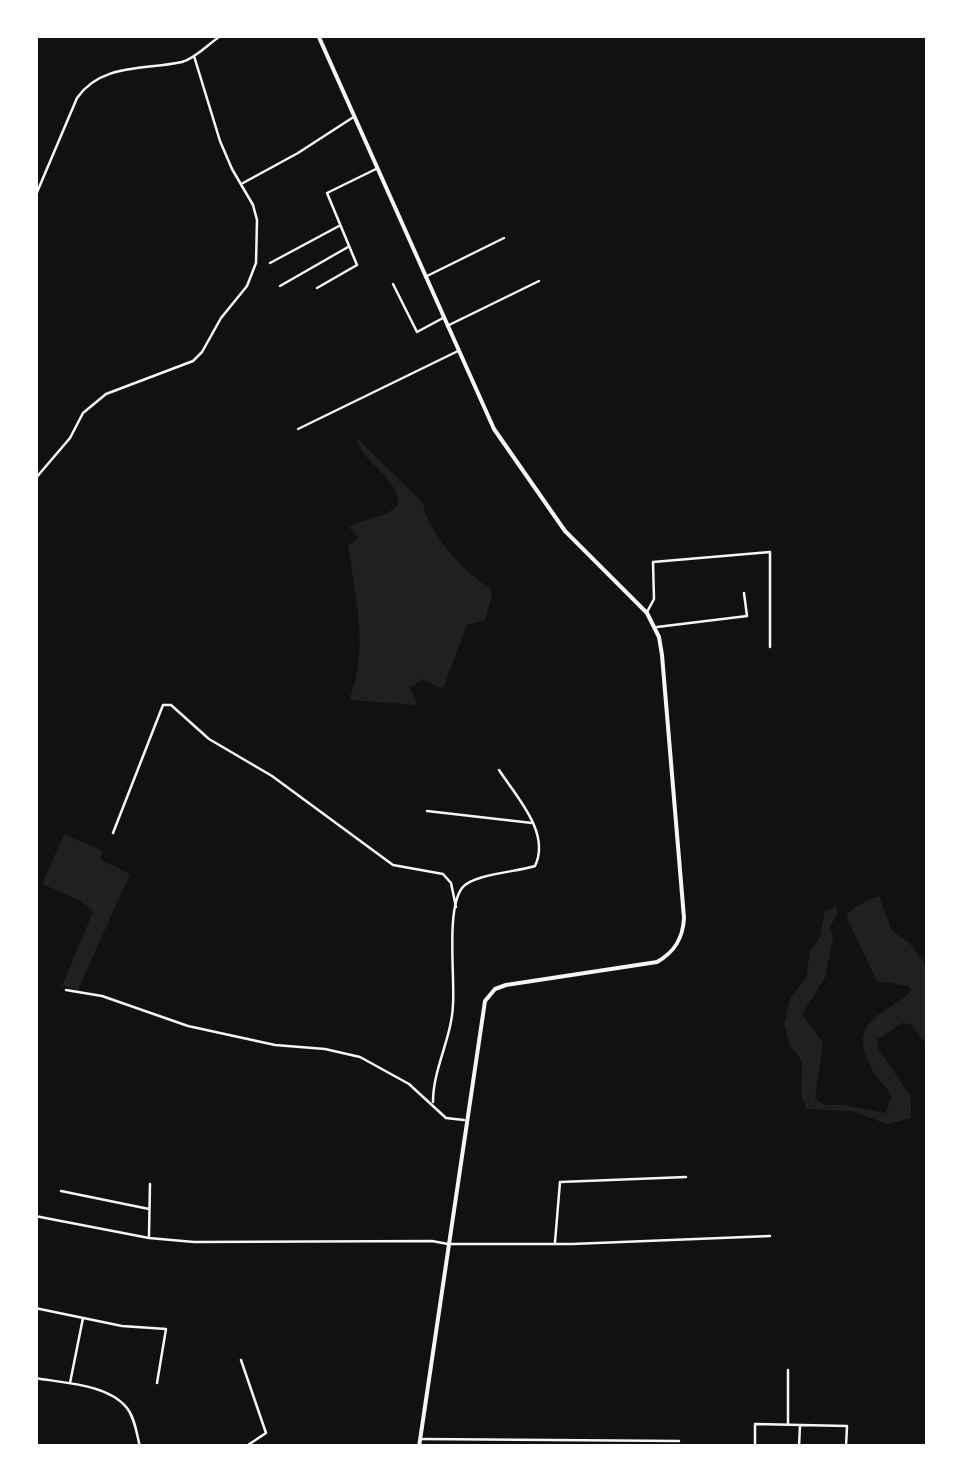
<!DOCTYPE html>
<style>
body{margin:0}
#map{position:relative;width:963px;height:1482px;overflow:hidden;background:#111;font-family:"Public Sans",sans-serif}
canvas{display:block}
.frame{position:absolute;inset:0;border:38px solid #fff;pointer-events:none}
</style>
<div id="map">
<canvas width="963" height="1482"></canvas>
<div class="frame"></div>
</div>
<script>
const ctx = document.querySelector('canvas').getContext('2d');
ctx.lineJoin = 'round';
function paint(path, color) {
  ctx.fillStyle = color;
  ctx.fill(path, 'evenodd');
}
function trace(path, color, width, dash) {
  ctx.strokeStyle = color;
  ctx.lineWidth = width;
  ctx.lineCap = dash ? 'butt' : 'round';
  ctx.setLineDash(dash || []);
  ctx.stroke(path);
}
paint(new Path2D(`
 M356,437L423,503C426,529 466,577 490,587L492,595L485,620L467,625L444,686L440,688L423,679L410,688L417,705L349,700C370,649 355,597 348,545L358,538L348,526L388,513L398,505C399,476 362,465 356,437Z
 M64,834L103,851L100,859L130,874L78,990L62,986L93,912L79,900L42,884Z
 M879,896L891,929L911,945L928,967V1046L910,1024L902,1023L877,1040L878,1048L911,1097V1118L887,1124L852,1111L807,1109L801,1095L802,1061L790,1045L784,1025L790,998L806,978L810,951L820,937L825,911L836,906L837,915L830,926L833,938L825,978L802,1014L823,1043L815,1098L825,1105H844L885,1113L892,1097C887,1087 878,1080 873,1071C845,1020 882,1018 912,990L908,986L877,981L847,919L848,913C856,905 869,900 879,896Z`), '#202020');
trace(new Path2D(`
 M243,183L298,153L352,118
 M35,197L77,98C101,63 145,70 182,62C196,58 209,43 222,35
 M270,263L339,226
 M425,277L504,238
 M393,284L417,332L443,318
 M280,286L348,247
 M317,288L357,265L327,193L376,169
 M447,326L539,281
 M298,429L458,351
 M35,479L70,438L83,413L106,394L193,361L202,352L221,318L247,286L256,263L257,220L253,205L232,169L220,141L194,56
 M647,612L654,599L653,562L770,552V647
 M657,627L747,616L744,593
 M427,811L532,823
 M113,833L163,705H171L209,739L272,776L393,865L443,874L451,883L456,907
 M66,990L102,996L188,1026L275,1045L325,1049L360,1057L409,1084L446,1118L464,1120
 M433,1102C433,1068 452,1038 453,1004C455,978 446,909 462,888C473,874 517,872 535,866C551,833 516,796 499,770
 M61,1191L149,1209
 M35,1216L149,1238L194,1242L432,1241L448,1244H572L770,1236
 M149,1236L150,1184
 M555,1242L560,1182L686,1177
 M35,1308L122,1326L166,1329L157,1383
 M241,1360L266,1433L245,1447
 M788,1370V1424
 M35,1378C63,1383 108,1384 127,1408C135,1418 137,1435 140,1447
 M70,1383L83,1318
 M420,1439L679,1441
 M755,1443V1424L847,1426L846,1447
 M799,1447L800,1425`), '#f5f5f5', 2.5);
trace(new Path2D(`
 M318,35L494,429L565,531L647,613L659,637L662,655L684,918C683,938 675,952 657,962L506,985L495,989L485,1001L419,1447`), '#f5f5f5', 4);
</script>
